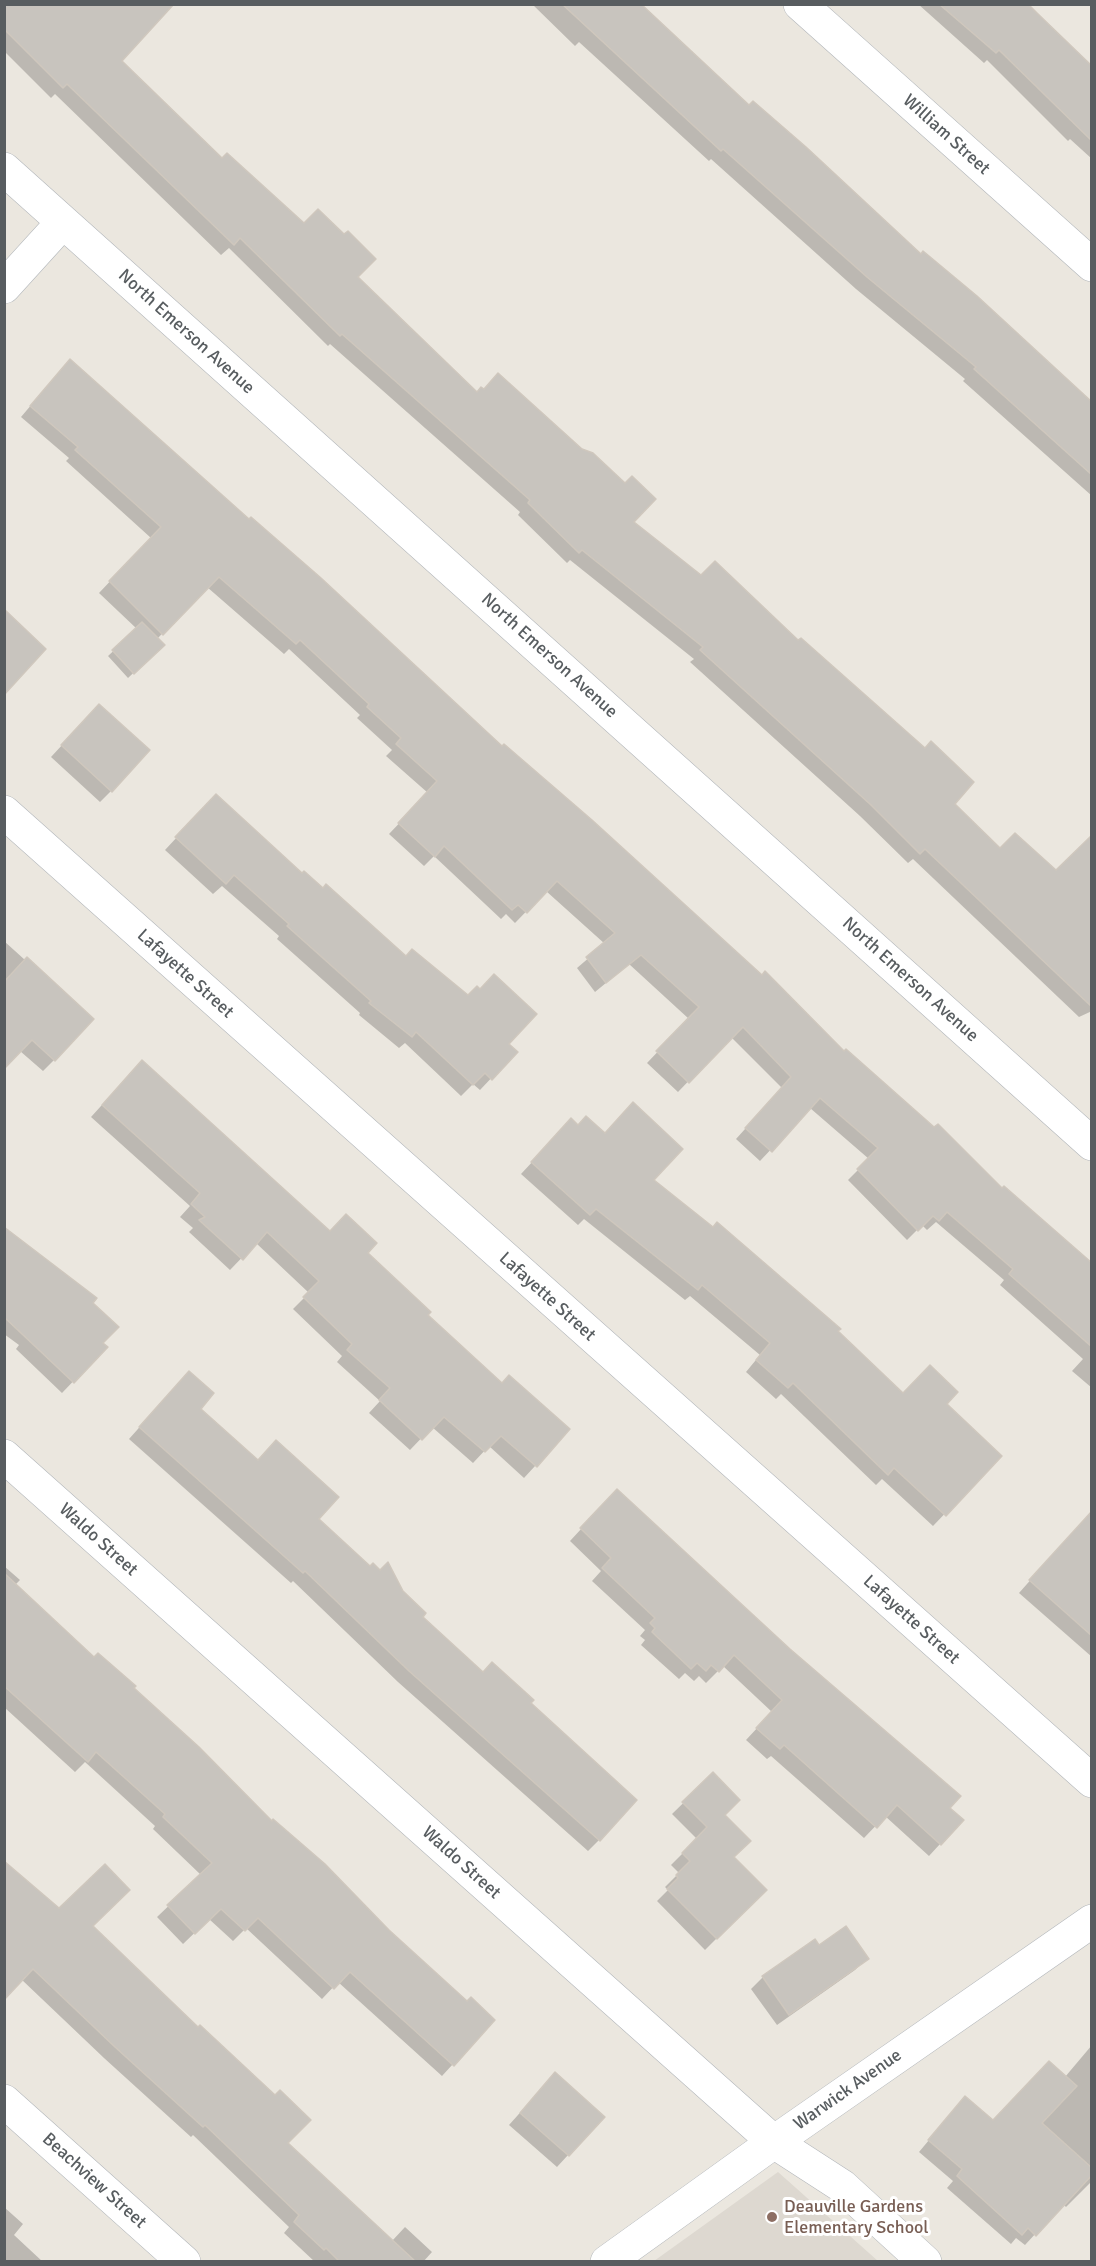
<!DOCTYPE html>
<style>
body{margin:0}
#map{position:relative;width:1096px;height:2266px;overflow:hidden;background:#ebe7df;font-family:Signika,sans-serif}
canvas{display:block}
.frame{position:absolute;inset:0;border:6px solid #585d60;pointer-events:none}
</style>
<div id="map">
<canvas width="1096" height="2266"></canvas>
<div class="frame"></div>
</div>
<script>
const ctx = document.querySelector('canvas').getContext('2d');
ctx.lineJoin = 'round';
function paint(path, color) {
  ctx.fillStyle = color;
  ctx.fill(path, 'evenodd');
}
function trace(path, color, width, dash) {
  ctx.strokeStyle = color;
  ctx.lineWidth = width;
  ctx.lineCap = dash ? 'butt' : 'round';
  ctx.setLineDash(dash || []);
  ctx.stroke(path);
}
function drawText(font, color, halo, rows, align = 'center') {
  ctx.font = font + ' Signika,sans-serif';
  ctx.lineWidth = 6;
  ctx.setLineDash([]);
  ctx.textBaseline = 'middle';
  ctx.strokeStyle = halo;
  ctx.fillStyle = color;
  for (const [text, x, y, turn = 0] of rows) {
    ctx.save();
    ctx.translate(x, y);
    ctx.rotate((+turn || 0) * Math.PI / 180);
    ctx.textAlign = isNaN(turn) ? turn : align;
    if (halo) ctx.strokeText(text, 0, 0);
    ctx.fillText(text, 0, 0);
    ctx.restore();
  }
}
paint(new Path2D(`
 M778,2172L878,2261H654Z`), '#ddd8d0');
paint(new Path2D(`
 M4,4L119,61L222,160L356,277L477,394L632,522L953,804L1000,850L1056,873L1092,898V1011L1079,1017L913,859L908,863L860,816L690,662L694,659L570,560L567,563L518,515L520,512L330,344L328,346L229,248L221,255L55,94L51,98L4,51Z
 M532,4H638L749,106L1092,404V496L963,381L965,379L856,289L711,159L709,161L579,42L575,46Z
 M918,4H1025L1092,68V159L1070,139L1068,141L987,60L984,63Z
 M60,371L502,748L844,1053L1092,1265V1388L1072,1371L1083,1359L1000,1285L1004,1280L936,1222L927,1230L922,1225L907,1240L848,1180L869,1159L810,1108L760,1161L736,1139L782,1088L731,1037L678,1092L647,1063L689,1019L629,964L595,992L577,968L605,944L546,891L515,923L506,914L501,919L434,856L424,866L389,834L428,793L386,756L392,750L357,718L360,715L289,649L284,654L207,587L157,639L163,645L128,678L108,656L137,629L99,593L151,538L66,461L69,458L21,417Z
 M88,717L111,791L100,802L51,757Z
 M205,807L302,875L406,957L516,1052L480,1090L473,1084L461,1096L405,1043L399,1048L359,1015L360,1013L277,939L279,936L222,886L213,894L165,850Z
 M4,941L25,960L54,1060L43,1071L20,1051L4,1065Z
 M130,1074L330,1232L366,1253L426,1316L502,1384L568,1430L524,1478L489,1446L473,1463L432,1427L410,1450L369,1413L380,1401L337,1362L342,1356L293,1309L309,1293L256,1243L230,1270L189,1232L193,1228L180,1217L190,1206L91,1117Z
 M560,1132L652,1180L836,1332L903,1395L945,1404L1000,1456L933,1526L882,1479L876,1485L781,1394L776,1399L746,1372L760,1355L690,1296L685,1300L584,1219L578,1225L521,1174Z
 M4,1229L91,1303L101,1343L106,1347L62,1393L16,1349L19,1345L4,1334Z
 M178,1384L199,1409L370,1568L401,1592L422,1617L483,1674L529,1703L599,1840L588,1851L398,1682L293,1581L291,1583L129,1439Z
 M606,1502L962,1820L929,1856L885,1816L864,1838L771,1756L767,1759L746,1740L772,1712L723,1666L706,1683L699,1676L694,1681L685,1673L679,1679L641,1645L645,1640L640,1636L645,1630L592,1581L601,1571L570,1541Z
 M1066,1540L1092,1542V1657L1019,1593Z
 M4,1566L20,1580L15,1585L94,1659L132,1688L453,2064L442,2076L338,1982L322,1999L246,1928L233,1941L209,1919L183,1944L157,1917L201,1875L153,1829L155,1826L85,1762L75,1772L4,1707Z
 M713,1774L732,1858L765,1890L705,1950L657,1901L668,1890L665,1887L679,1873L671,1865L697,1839L672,1814Z
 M59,1910L91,1927L286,2143L392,2241L405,2227L432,2252L423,2262H315L284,2233L289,2227L193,2135L191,2137L104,2058L21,1979Z
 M815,1941L819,1947L867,1958L855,1970L777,2025L751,1989L763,1977Z
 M1092,2045V2181L1066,2207L1063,2204L1025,2245L1016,2238L1011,2244L947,2188L953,2181L919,2152L955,2109L993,2121L1065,2077Z
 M544,2086L603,2117L557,2167L509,2125Z
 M4,2207L23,2224L14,2235L43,2262H4Z`), '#0003');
const building = new Path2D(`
 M4,4H174L122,61L222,158L227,153L304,223L318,209L344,234L348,231L376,259L358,277L477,392L481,387L484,389L498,373L582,449L593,453L625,483L632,476L656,499L634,522L701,575L715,561L798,640L801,638L925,748L931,741L974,782L955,804L1000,848L1015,833L1056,870L1092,835V1007L925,849L920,854L871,805L700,650L703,647L582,550L579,553L528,503L530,500L342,334L340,336L240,238L234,245L67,84L63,88L4,29Z
 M562,4H641L749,105L753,101L806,147L921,254L923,251L977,296L1092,402V475L974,369L976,367L867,277L723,149L721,151Z
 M939,4H1028L1037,13L1092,66V141L999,50L996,53Z
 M70,359L249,519L251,517L321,578L502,746L504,744L592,820L762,975L765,971L844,1051L846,1049L934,1127L938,1124L1002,1188L1004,1186L1092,1263V1347L1009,1274L1013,1269L947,1212L939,1221L933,1216L918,1231L857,1169L878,1148L820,1098L772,1152L745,1128L791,1077L743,1027L689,1083L656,1051L699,1007L641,955L606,983L586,957L615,933L557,881L527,913L518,905L512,910L444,846L435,857L398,823L437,781L396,744L401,738L367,707L369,704L300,640L296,644L219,577L163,635L109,581L161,527L75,450L78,447L30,406Z
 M4,609L46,649L4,695Z
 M142,622L165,645L134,674L112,650Z
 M99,704L150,750L112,792L61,745Z
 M216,794L302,873L304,871L323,888L326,884L406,956L412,949L468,995L477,986L480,989L494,974L537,1014L509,1044L518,1052L492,1080L485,1073L473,1085L416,1032L412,1037L369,1003L371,1001L287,926L289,924L234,875L226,884L175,837Z
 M27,957L94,1019L55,1061L32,1040L4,1069V982Z
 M142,1060L330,1231L346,1214L377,1243L368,1253L431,1312L428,1315L502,1383L509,1375L570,1429L537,1467L501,1436L485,1452L444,1417L422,1440L379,1400L390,1388L347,1350L352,1344L303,1297L319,1281L267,1232L243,1260L199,1220L205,1217L191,1204L200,1193L102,1105Z
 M633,1102L683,1149L654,1180L713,1227L717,1222L841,1329L838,1331L903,1393L930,1365L958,1392L947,1404L1002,1456L946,1516L894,1468L888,1475L793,1383L788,1388L756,1360L770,1343L702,1285L698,1290L596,1209L590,1215L531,1162L571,1118L578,1125L586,1116L605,1133Z
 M4,1227L97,1298L93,1303L119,1327L103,1343L108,1347L74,1383L4,1317Z
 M189,1371L214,1393L201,1409L258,1460L276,1440L339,1497L319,1519L370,1566L373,1563L380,1570L388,1562L403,1591L426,1613L423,1617L483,1672L492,1662L534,1700L531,1703L637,1800L600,1841L409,1671L305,1571L303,1573L139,1427Z
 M617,1489L790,1649L961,1796L950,1808L964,1820L941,1845L897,1805L877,1828L784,1745L780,1749L756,1728L782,1700L734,1655L719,1672L711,1665L706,1671L697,1663L691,1669L652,1632L655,1628L650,1623L655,1618L602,1568L611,1558L580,1528Z
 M1092,1511V1636L1029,1580Z
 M4,1573L94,1657L98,1653L136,1686L134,1688L199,1747L272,1821L273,1819L325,1864L389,1930L467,2001L471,1997L495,2020L454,2066L350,1972L334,1989L258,1918L245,1931L221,1909L195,1934L167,1905L212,1863L163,1817L165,1814L96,1752L88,1762L4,1686Z
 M713,1772L740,1800L725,1815L751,1841L734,1857L767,1890L717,1939L667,1889L678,1878L676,1875L690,1861L682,1853L707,1827L682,1802Z
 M4,1861L59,1908L105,1864L130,1890L93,1926L198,2027L200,2025L275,2095L280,2090L311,2120L288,2143L416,2262H340L326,2248L324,2250L294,2222L299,2215L205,2125L203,2127L115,2047L33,1969L4,2000Z
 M846,1926L869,1959L789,2015L762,1976L815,1939L819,1945Z
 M1049,2061L1077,2086L1042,2123L1092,2168V2175L1036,2236L1028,2228L1022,2235L957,2176L962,2169L928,2140L965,2096L993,2120Z
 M555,2072L605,2117L569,2156L520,2113Z`);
paint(building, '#c8c4be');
trace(building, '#cfc7bd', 1.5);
const minor = new Path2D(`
 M800,4L1092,265
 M4,169L1092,1144
 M4,287L63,222
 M4,812L1092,1781
 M4,1456L774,2142L842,2186L925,2262
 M4,2101L184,2262
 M607,2262L774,2142L1092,1921`);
trace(minor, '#b2b6ba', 34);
trace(minor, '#fff', 33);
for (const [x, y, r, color] of [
 [772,2217,6,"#8d6e63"]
]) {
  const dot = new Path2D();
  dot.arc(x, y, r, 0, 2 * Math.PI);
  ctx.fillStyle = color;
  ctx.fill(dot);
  trace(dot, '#fff', 2);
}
drawText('18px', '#585d60', '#fff', [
 ["William Street",946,135,42],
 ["North Emerson Avenue",186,332,42],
 ["North Emerson Avenue",549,656,42],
 ["Lafayette Street",185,974,42],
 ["North Emerson Avenue",910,980,42],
 ["Lafayette Street",547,1297,42],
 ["Waldo Street",98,1540,42],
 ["Lafayette Street",911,1620,42],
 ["Waldo Street",461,1863,42],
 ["Warwick Avenue",848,2090,-35],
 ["Beachview Street",94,2181,42]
]);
drawText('18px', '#785e54', '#fff', [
 ["Deauville Gardens",784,2207],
 ["Elementary School",784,2228]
], 'left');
</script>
